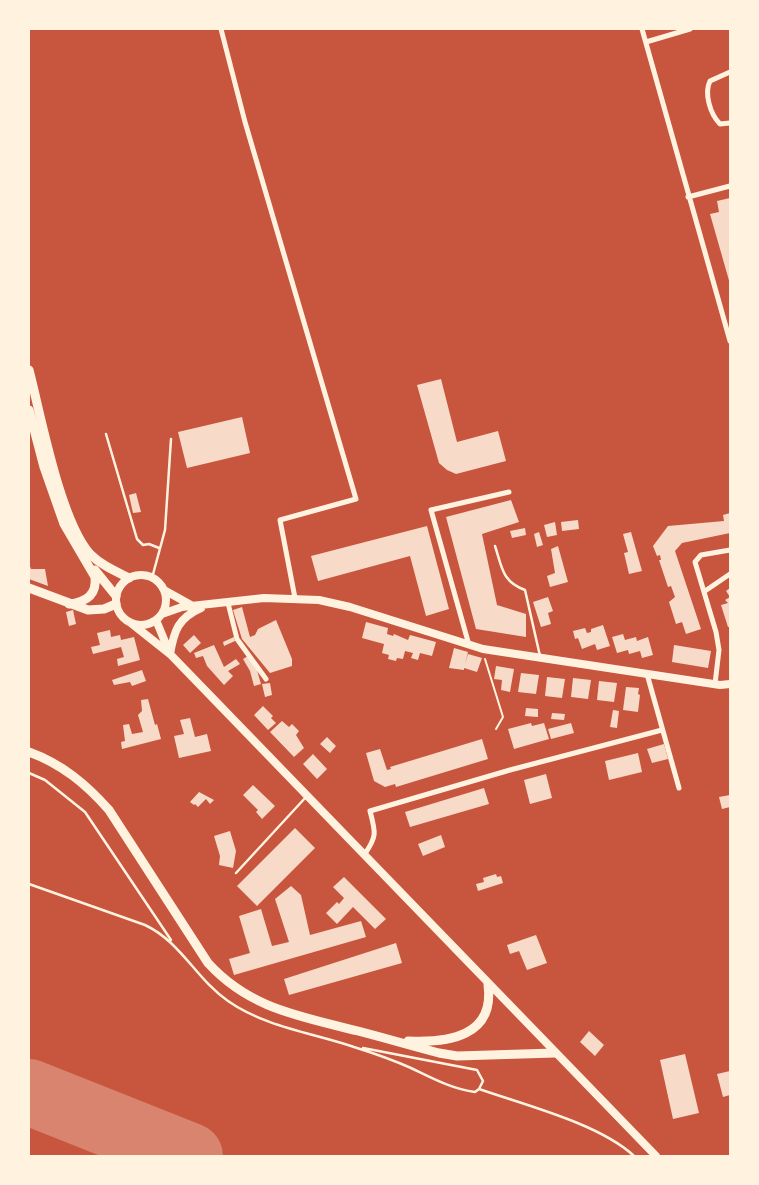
<!DOCTYPE html>
<style>
body{margin:0}
#map{position:relative;width:759px;height:1185px;overflow:hidden;background:#c8553d;font-family:"PT Sans",sans-serif}
canvas{display:block}
.frame{position:absolute;inset:0;border:30px solid #fff3e0;pointer-events:none}
</style>
<div id="map">
<canvas width="759" height="1185"></canvas>
<div class="frame"></div>
</div>
<script>
const ctx = document.querySelector('canvas').getContext('2d');
ctx.lineJoin = 'round';
function trace(path, color, width, dash) {
  ctx.strokeStyle = color;
  ctx.lineWidth = width;
  ctx.lineCap = dash ? 'butt' : 'round';
  ctx.setLineDash(dash || []);
  ctx.stroke(path);
}
function paint(path, color) {
  ctx.fillStyle = color;
  ctx.fill(path, 'evenodd');
}
trace(new Path2D(`
 M29,1092L190,1156`), '#d8846e', 66);
paint(new Path2D(`
 M730,198V284L710,214L719,212L717,201Z
 M441,379L457,442L498,431L506,461L456,474L447,470L439,463L417,385Z
 M242,417L250,453L187,468L178,432Z
 M136,493L141,512L133,513L129,495Z
 M511,500L519,522L482,534L497,605L526,614V637L476,629L446,517Z
 M730,513V533L682,543L675,551L701,629L686,634L682,622L676,624L669,602L675,597L671,586L668,587L659,560H661L660,555L657,556L653,546L668,526L724,521L723,515Z
 M578,520L579,529L562,531L561,522Z
 M555,522L557,535L547,537L544,525Z
 M427,526L449,609L426,616L410,556L318,581L311,556Z
 M525,528L526,535L512,538L510,531Z
 M539,532L543,545L537,547L534,534Z
 M631,532L642,571L629,574L624,553L628,552L623,534Z
 M558,546L568,582L550,587L547,576L555,573L551,549Z
 M29,564L31,569H45L48,586L29,579Z
 M730,588V627H728L721,605L728,603L725,600L730,597L726,591Z
 M548,597L553,611L548,613L551,624L541,627L533,602Z
 M242,607L250,637L255,635L258,629L276,620L292,659V666L270,673L242,639L233,610Z
 M73,610L76,624L69,626L66,612Z
 M366,622L388,628L387,634L393,636L394,634L408,640L410,635L436,642L432,656L420,653L418,660L411,658L413,653L405,651L403,659L397,658L396,661L388,659L389,655L382,653L384,644L362,638Z
 M603,625L610,646L597,650L595,644L582,649L578,638L575,639L573,631L585,628L587,633L591,632V629Z
 M110,630L111,637L120,635L121,640L134,637L140,660L118,666L117,659L124,657L121,647L93,654L91,647L100,645L97,633Z
 M623,634L625,640L636,637L637,641L648,637L653,655L642,658L640,651L629,654L628,650L617,653L612,637Z
 M194,635L201,643L190,653L183,645Z
 M234,637L235,641L224,646L223,642Z
 M214,645L224,667L236,659L240,664L228,671L233,676L224,685L207,666L203,656L196,658L194,653Z
 M674,645L711,651L708,668L672,662Z
 M454,648L468,652L465,664L468,654L482,658L477,672L464,668V670L449,668Z
 M248,656L257,670L261,684L254,686L250,671L243,659Z
 M496,666L514,669L510,692L501,690L502,680L494,679Z
 M142,670L146,681L132,686L130,682L114,685L112,680Z
 M521,673L539,675L536,694L518,692Z
 M547,677L565,679L562,698L545,696Z
 M573,678L591,680L588,699L571,697Z
 M599,681L617,683L614,702L597,700Z
 M270,683L272,695L265,697L262,684Z
 M626,687L639,688L638,694L640,695L638,712L623,710Z
 M148,699L155,725L157,724L161,739L122,749L121,742L125,741L123,725L129,724L132,734L143,732L138,715L142,711L141,700Z
 M263,706L273,716L271,718L276,723L268,730L254,715Z
 M526,708L538,709V717L525,716Z
 M613,710L619,711L617,728L610,727Z
 M552,713L565,714L564,720L551,719Z
 M190,718L195,737L207,734L211,751L179,758L174,736L184,734L180,720Z
 M282,721L289,727L292,724L299,731L296,735L304,748L294,757L270,732Z
 M531,723L532,726L544,723L549,739L514,749L508,729Z
 M571,723L574,733L551,739L548,729Z
 M327,737L336,746L330,753L320,744Z
 M482,739L488,759L396,787L395,784L385,787L374,781L366,753L380,749L387,770L391,769L390,767Z
 M664,744L668,759L652,763L647,749Z
 M638,753L642,772L609,780L605,761Z
 M313,754L327,769L317,779L303,764Z
 M546,774L552,798L530,804L524,780Z
 M253,785L275,806L262,819L256,812L258,810L243,795Z
 M484,788L489,804L410,827L405,812Z
 M199,792L214,800L210,804L206,799L198,807L195,804L194,805L190,802Z
 M730,795V807L722,809L719,797Z
 M295,828L315,848L257,906L237,886Z
 M230,831L236,851L233,868L219,865L220,856L214,836Z
 M441,835L445,847L423,856L418,844Z
 M496,874L497,877L501,876L503,883L478,891L476,884L484,882L483,878Z
 M344,877L386,919L375,929L353,907L337,924L326,913L337,902L339,904L344,898L333,887Z
 M291,886L301,895L310,935L361,921L366,937L234,975L229,959L250,953L239,916L261,909L272,946L289,942L275,899Z
 M536,935L547,963L527,970L519,951L510,954L507,945Z
 M396,943L402,963L289,995L284,979Z
 M589,1031L604,1045L595,1056L580,1042Z
 M685,1054L699,1113L673,1119L660,1060Z
 M730,1071V1095L723,1097L717,1074Z`), '#f7dbc8');
trace(new Path2D(`
 M485,659L503,717L496,729`), '#fff3e0', 2);
trace(new Path2D(`
 M106,434L137,539L143,545L149,544L159,548
 M495,546C502,567 502,582 525,590L540,656
 M152,578L165,530L171,439
 M29,773L45,780L85,812L171,940
 M236,873L306,797
 M29,884L145,925C181,942 196,979 228,1001C265,1027 313,1033 354,1047C373,1053 393,1060 411,1068C432,1078 452,1089 475,1092L479,1089C525,1105 600,1124 634,1156
 M363,1048L477,1070L483,1081L479,1089`), '#fff3e0', 2.5);
trace(new Path2D(`
 M221,29L245,122L356,499L280,520L295,598
 M642,29L730,341
 M646,42L690,29
 M730,72L710,81C704,93 710,114 720,124L730,123
 M688,197L730,186
 M705,591L730,574
 M228,603L237,639L266,679
 M469,645L431,510L509,492
 M647,674L679,788
 M715,684L719,650L716,632L695,562L701,555L730,550
 M364,855C377,837 376,833 370,811L510,770L662,730`), '#fff3e0', 5);
trace(new Path2D(`
 M116 600a25 25 0 1 1 50 0a25 25 0 1 1-50 0Z
 M164,590L191,605
 M162,614L182,607L264,598L319,600L350,607L483,649L720,685L730,684
 M156,620L170,654
 M131,623L170,654L656,1156
 M170,654C174,631 178,618 201,608`), '#fff3e0', 8);
trace(new Path2D(`
 M29,588L88,610L104,609L116,604
 M29,752C62,764 86,784 109,810L208,963C250,1009 300,1016 358,1031C385,1038 412,1046 439,1053L457,1056L555,1053
 M408,1041C449,1043 495,1036 488,985`), '#fff3e0', 9);
trace(new Path2D(`
 M29,370C41,416 60,520 90,554C101,565 115,571 129,578
 M29,410L44,467L64,524L95,577C97,595 86,602 69,604
 M95,570L116,596`), '#fff3e0', 9);
</script>
